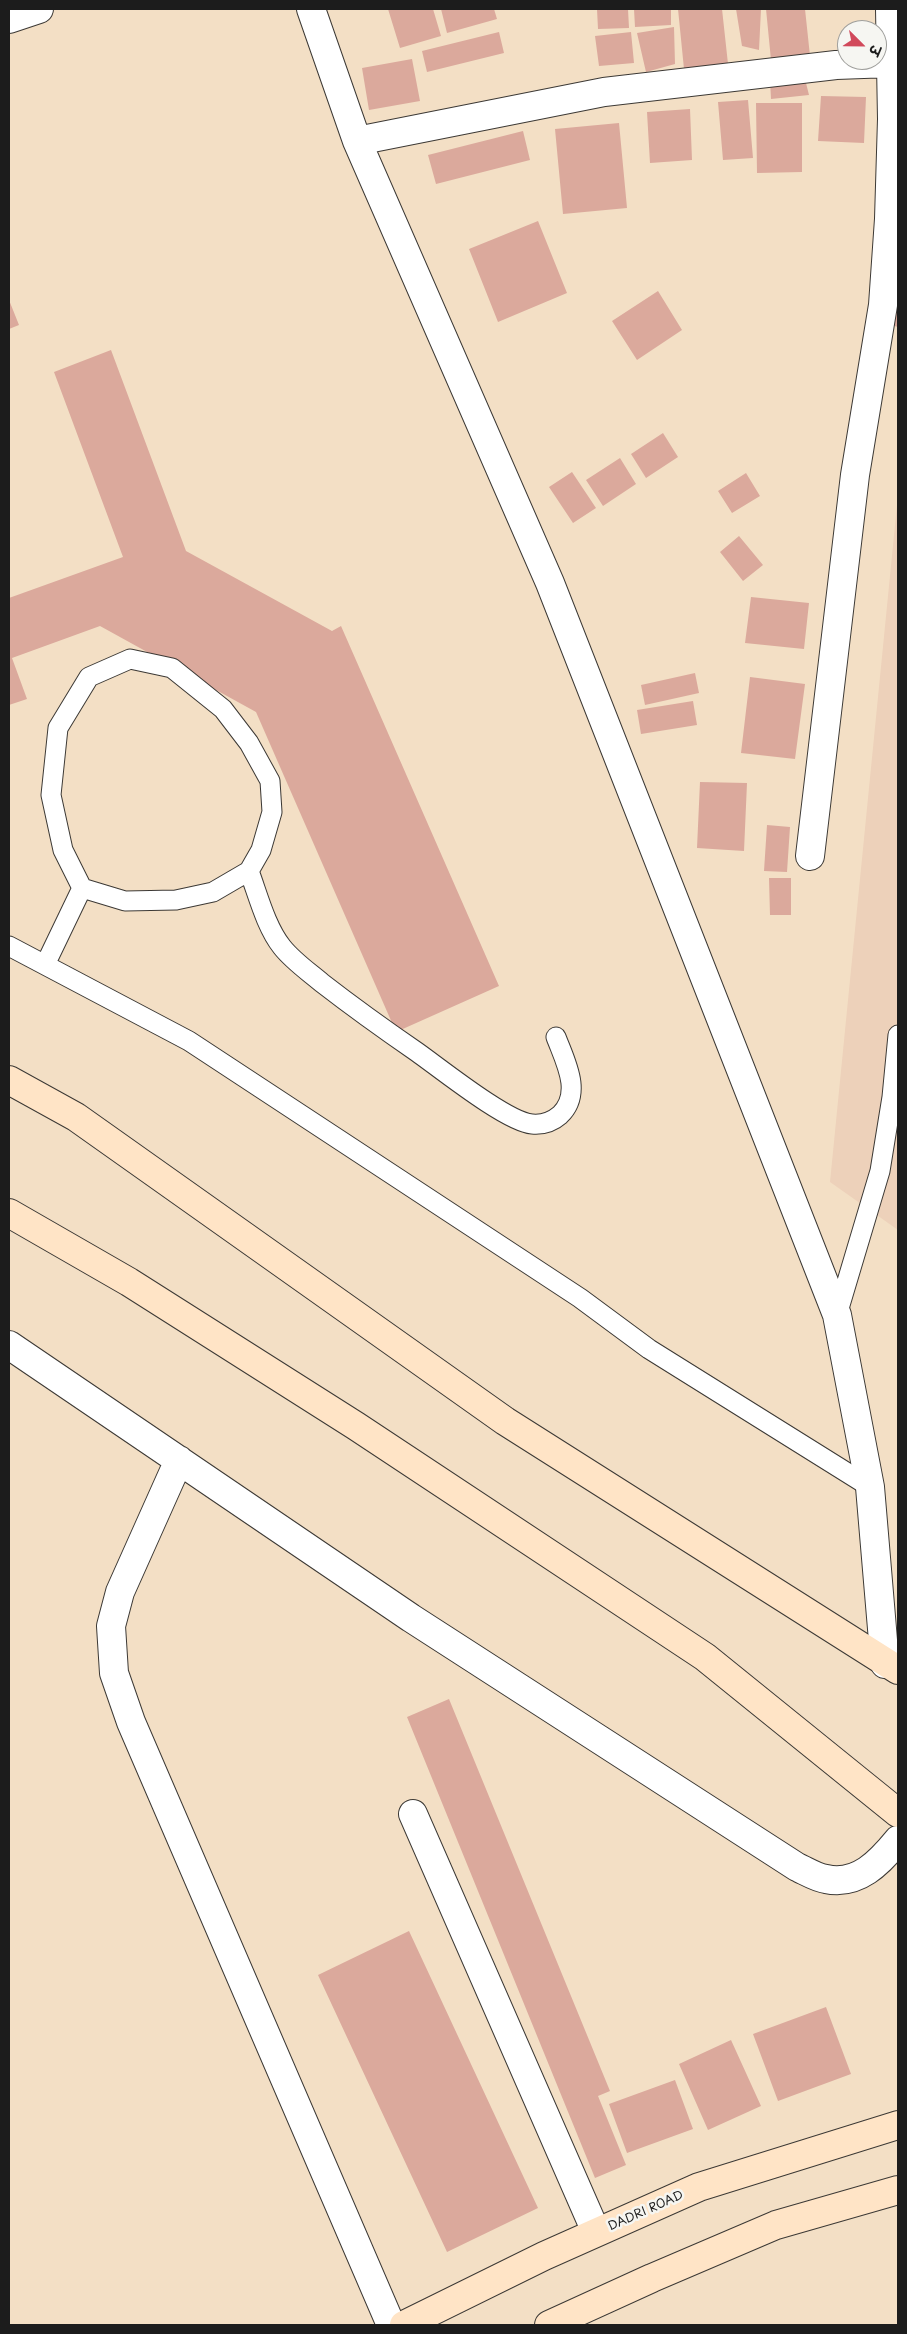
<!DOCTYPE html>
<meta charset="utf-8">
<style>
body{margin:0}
#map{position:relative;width:907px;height:2334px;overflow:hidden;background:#f3dfc5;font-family:"Playpen Sans","Playpen Sans Deva",sans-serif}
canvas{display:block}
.frame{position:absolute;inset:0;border:10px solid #1c1c1c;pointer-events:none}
.north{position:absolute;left:837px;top:20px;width:50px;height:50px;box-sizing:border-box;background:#f6f6f2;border:1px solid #9f9f9c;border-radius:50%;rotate:113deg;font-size:14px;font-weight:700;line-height:20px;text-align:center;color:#1c1c1c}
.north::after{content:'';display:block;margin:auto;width:18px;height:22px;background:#d1495b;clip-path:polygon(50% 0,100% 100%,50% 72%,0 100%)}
</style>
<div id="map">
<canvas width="907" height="2334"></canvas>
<div class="frame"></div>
<div class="north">उ</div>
</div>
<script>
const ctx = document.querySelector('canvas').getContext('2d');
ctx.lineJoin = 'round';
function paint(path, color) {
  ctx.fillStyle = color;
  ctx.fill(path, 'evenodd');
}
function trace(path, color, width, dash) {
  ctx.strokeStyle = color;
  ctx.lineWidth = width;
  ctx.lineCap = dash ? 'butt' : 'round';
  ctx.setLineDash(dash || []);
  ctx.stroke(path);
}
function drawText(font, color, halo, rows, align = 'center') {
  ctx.font = font + ' "Playpen Sans",sans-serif';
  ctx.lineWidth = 5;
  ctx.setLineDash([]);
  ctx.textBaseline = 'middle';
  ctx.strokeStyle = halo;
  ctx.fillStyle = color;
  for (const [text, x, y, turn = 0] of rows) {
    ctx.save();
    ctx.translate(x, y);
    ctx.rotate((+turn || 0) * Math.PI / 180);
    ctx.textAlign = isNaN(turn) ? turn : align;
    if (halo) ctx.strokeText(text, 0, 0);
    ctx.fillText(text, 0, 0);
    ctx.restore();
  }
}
paint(new Path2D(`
 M898,495V1230L830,1182Z`), '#edd1ba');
paint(new Path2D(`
 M388,9H433L441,36L400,48Z
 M441,9H494L497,19L447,33Z
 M597,9H628L629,28L598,29Z
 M634,9H671V25L635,27Z
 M678,9H722L728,64L684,69Z
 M736,9H761L759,50L742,46Z
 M766,9H805L810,56L771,60Z
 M674,27L675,64L646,72L637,33Z
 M499,32L504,53L427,72L422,51Z
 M631,32L634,63L599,66L595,36Z
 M412,59L420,101L369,110L362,68Z
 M804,75L809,95L771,99L770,80Z
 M821,96L866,97L864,143L818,141Z
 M748,100L753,158L723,160L718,102Z
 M756,103H802V172L757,173Z
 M690,109L692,160L650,163L647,112Z
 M619,123L627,208L563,214L555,129Z
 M523,131L530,160L436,184L428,155Z
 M538,221L567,293L498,322L469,249Z
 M894,289L898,290V327L891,325Z
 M658,291L682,330L637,360L612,321Z
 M9,300L19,325L9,329Z
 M111,350L186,551L332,631L341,626L499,986L396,1032L256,712L100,626L12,658L27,699L9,705V598L123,557L54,372Z
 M663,433L678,457L646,478L631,454Z
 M620,458L636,484L603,506L586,480Z
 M572,472L596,508L573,523L549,487Z
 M746,473L760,496L732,513L718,491Z
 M739,536L763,565L743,581L720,552Z
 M751,597L809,603L804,649L745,643Z
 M695,673L699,693L645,705L641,685Z
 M750,677L805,684L795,759L741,753Z
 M693,701L697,725L641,734L637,710Z
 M700,782L747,783L744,851L697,848Z
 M767,825L790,827L787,872L764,871Z
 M769,878H791V915H770Z
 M449,1699L610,2091L598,2096L626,2165L595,2178L407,1717Z
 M409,1931L538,2208L447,2252L318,1975Z
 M826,2007L851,2074L778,2101L753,2034Z
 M731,2040L761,2106L708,2130L679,2064Z
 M675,2080L693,2129L627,2153L609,2104Z`), '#dba99c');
const service = new Path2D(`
 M82,888L125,901L176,900L213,892L249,871
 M9,946L189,1041L580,1298L649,1349L870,1487
 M45,965L82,888L63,850L51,795L58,728L89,677L130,659L172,668L223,709L249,743L270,781L272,812L261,850L249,871C258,895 266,927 282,947C293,961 309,972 322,983C353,1007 385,1030 417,1052C441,1069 507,1122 532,1124C543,1125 552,1122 560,1115C583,1093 565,1061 556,1037
 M837,1315L880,1171L892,1097L898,1035`);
const minor = new Path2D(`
 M311,9L357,141L550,583L837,1315L870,1487L885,1664
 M9,19L39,9
 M357,141L604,92L836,65L891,63
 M810,856L855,475L883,305L889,219L892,119L890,9
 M9,1345L411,1618L797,1867C806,1871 817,1878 826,1879C858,1886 880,1862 898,1840
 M179,1460L120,1592L111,1626L114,1673L131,1722L391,2325
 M413,1814L596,2232`);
const secondary = new Path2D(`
 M9,1080L76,1117L505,1421L898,1670
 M9,1213L129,1282L356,1426L705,1657L898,1813
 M404,2325L544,2256L699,2187L898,2125
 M549,2325L652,2278L776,2225L898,2190`);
trace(service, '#3c3935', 21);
trace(minor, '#3c3935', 30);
trace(secondary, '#3c3935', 30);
trace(service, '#fff', 19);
trace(minor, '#fff', 28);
trace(secondary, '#ffe4c6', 28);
drawText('12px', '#1c1c1c', '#f6f6f2', [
 ["DADRI ROAD",646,2211,-24]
]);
</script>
